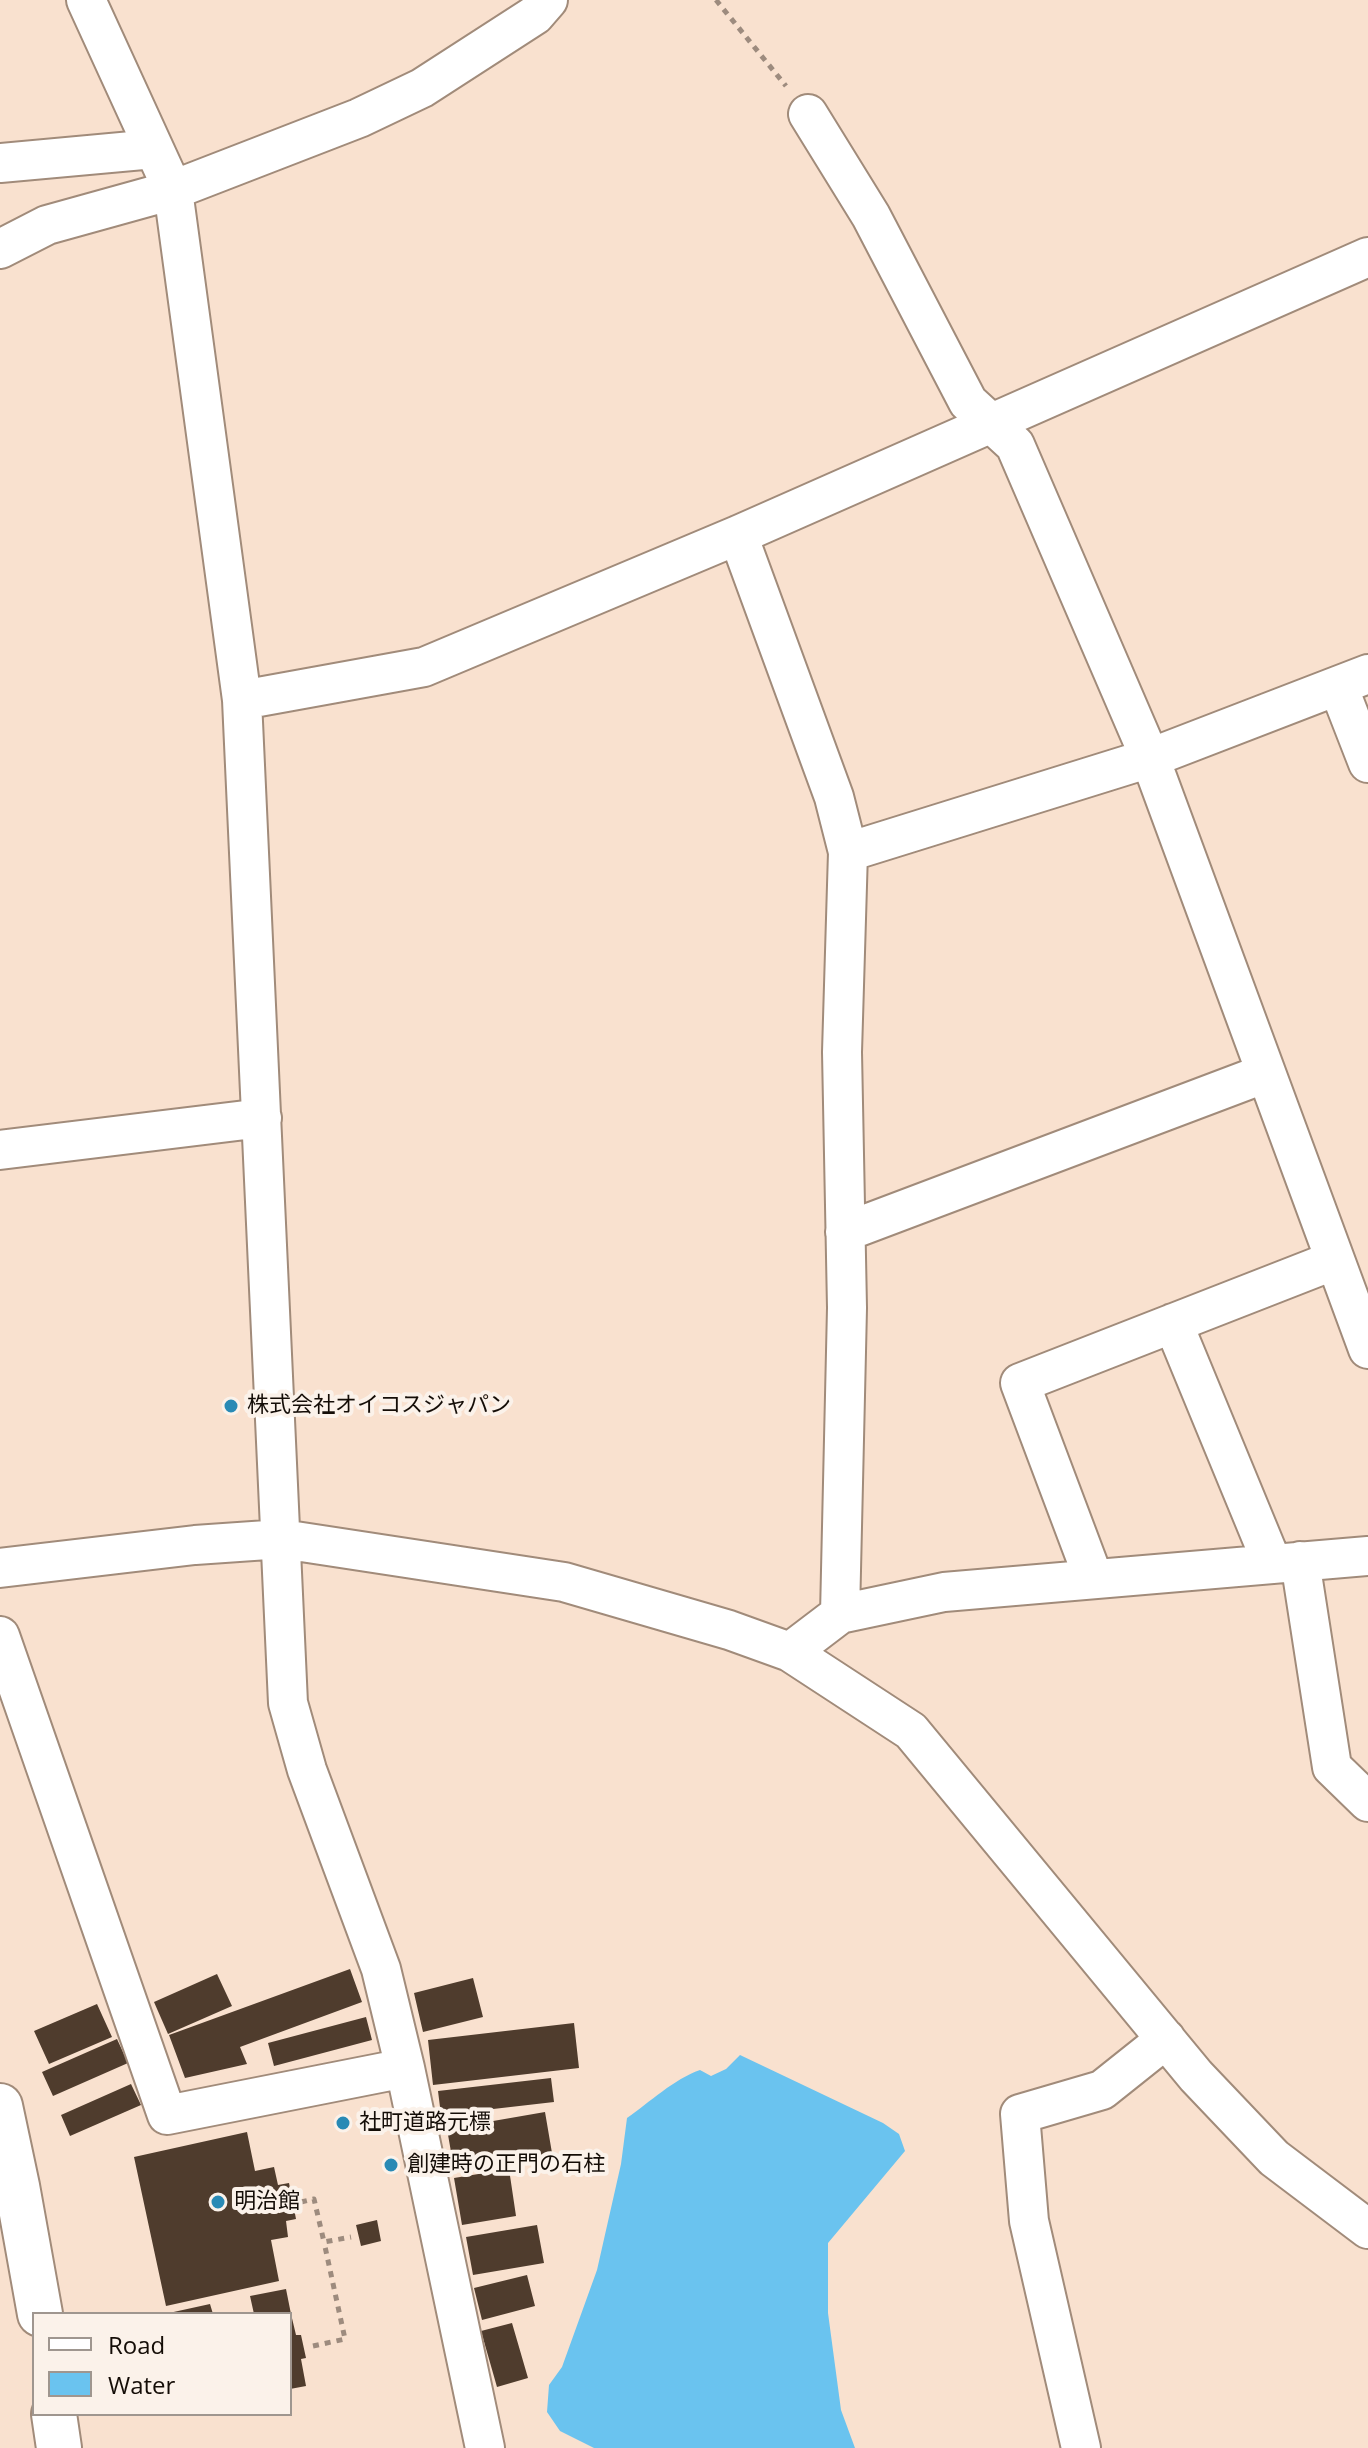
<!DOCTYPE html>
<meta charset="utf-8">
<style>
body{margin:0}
#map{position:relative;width:1368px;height:2448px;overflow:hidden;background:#f9e1cf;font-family:"Open Sans",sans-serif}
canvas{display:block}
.legend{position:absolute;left:32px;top:2312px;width:260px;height:104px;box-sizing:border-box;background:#fbf2ea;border:2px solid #9f968f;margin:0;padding:10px 14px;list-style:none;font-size:24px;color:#140d07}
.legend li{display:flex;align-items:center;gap:16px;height:40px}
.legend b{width:40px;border:2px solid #9f968f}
</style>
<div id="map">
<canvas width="1368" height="2448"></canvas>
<ul class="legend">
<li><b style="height:10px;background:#fff"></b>Road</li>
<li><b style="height:22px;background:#6ac3ef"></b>Water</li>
</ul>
</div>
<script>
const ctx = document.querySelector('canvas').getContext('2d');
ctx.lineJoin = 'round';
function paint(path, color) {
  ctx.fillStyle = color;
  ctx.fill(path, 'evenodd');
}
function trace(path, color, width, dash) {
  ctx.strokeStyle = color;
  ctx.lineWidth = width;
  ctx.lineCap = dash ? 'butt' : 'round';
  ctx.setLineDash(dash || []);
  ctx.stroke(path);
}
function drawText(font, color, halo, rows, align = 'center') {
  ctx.font = font + ' "Open Sans","Noto Sans JP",sans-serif';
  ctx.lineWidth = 8;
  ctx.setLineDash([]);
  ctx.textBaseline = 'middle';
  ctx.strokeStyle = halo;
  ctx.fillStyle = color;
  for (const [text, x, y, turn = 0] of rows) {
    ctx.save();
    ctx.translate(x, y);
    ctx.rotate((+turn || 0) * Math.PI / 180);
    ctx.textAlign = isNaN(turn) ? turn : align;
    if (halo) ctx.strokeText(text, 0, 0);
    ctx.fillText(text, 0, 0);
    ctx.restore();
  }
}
paint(new Path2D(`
 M740,2055L883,2123L899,2134L905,2151L828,2243V2313L841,2410L855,2448H594L560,2431L547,2412L549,2385L562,2367L597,2270L621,2164L627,2118C650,2102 674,2079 700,2070L711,2076L726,2069Z`), '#6ac3ef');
paint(new Path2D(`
 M350,1969L362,2002L240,2047L247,2064L185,2078L169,2035Z
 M217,1974L232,2006L168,2034L154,2002Z
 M473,1978L483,2017L423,2032L414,1993Z
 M97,2004L112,2037L49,2064L34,2031Z
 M366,2017L372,2040L274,2066L268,2043Z
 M574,2023L579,2068L433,2085L428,2040Z
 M117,2039L128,2063L53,2096L42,2072Z
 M551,2078L554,2102L441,2115L438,2091Z
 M131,2084L141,2105L70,2136L61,2115Z
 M545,2112L552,2153L454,2169L447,2129Z
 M247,2132L255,2171L274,2167L278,2185L289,2183L296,2219L286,2221L288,2237L271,2240L279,2281L166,2306L134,2157Z
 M509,2169L516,2216L462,2225L454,2178Z
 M377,2220L381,2241L361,2246L356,2225Z
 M537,2225L544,2263L473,2275L466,2237Z
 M527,2275L535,2306L482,2320L474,2288Z
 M286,2289L291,2314H254L250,2296Z
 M210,2304L213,2314H169V2313Z
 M291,2314L296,2335H301L306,2358L301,2359L306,2386L290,2389Z
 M512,2323L528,2378L497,2387L481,2331Z`), '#4f3c2d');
const street = new Path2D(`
 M86,0L173,190L242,700L288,1703L307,1770L381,1969L405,2068L485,2448
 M808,114L871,216L968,402L1015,445L1150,758L1368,1349
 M0,163L154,149
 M0,249L47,225L173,190L359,118L422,88L535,15L548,0
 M738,535L834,797L848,852L842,1052L847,1308L840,1614
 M1338,686L1368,763
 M242,700L424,667L738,535L1368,257
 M848,852L1150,758L1368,674
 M0,1150L262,1118
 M845,1232L1266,1073
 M1173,1323L1272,1563
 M1300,1561L1332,1767L1368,1802
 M0,1568L195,1545L282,1539L564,1582L729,1630L790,1652L911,1731L1196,2076L1274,2158L1368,2229
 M1093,1577L1020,1383L1335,1260
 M0,1636L167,2115L405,2068
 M790,1652L840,1614L944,1592L1368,1556
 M1081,2448L1029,2221L1020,2114L1102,2090L1166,2039`);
const secondary = new Path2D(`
 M0,2106L17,2186L40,2314
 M54,2414L59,2448`);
trace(street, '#a18b7a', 42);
trace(secondary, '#a18b7a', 48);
trace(new Path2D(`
 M716,0L786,86
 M301,2202L314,2199L324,2242L351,2237
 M313,2346L345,2339L324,2242`), '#9d8b7e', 5, [6, 6]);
trace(street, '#fff', 38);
trace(secondary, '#fff', 44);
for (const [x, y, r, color] of [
 [231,1406,8,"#298ab5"],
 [343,2123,8,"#298ab5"],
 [391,2165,8,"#298ab5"],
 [218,2202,8,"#298ab5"]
]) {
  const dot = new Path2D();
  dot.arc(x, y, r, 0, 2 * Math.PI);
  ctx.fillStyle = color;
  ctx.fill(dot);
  trace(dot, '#fbf2ea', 3);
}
drawText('22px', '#140d07', '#fbf2ea', [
 ["株式会社オイコスジャパン",247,1406],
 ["社町道路元標",359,2123],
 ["創建時の正門の石柱",407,2165],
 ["明治館",234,2202]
], 'left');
</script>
